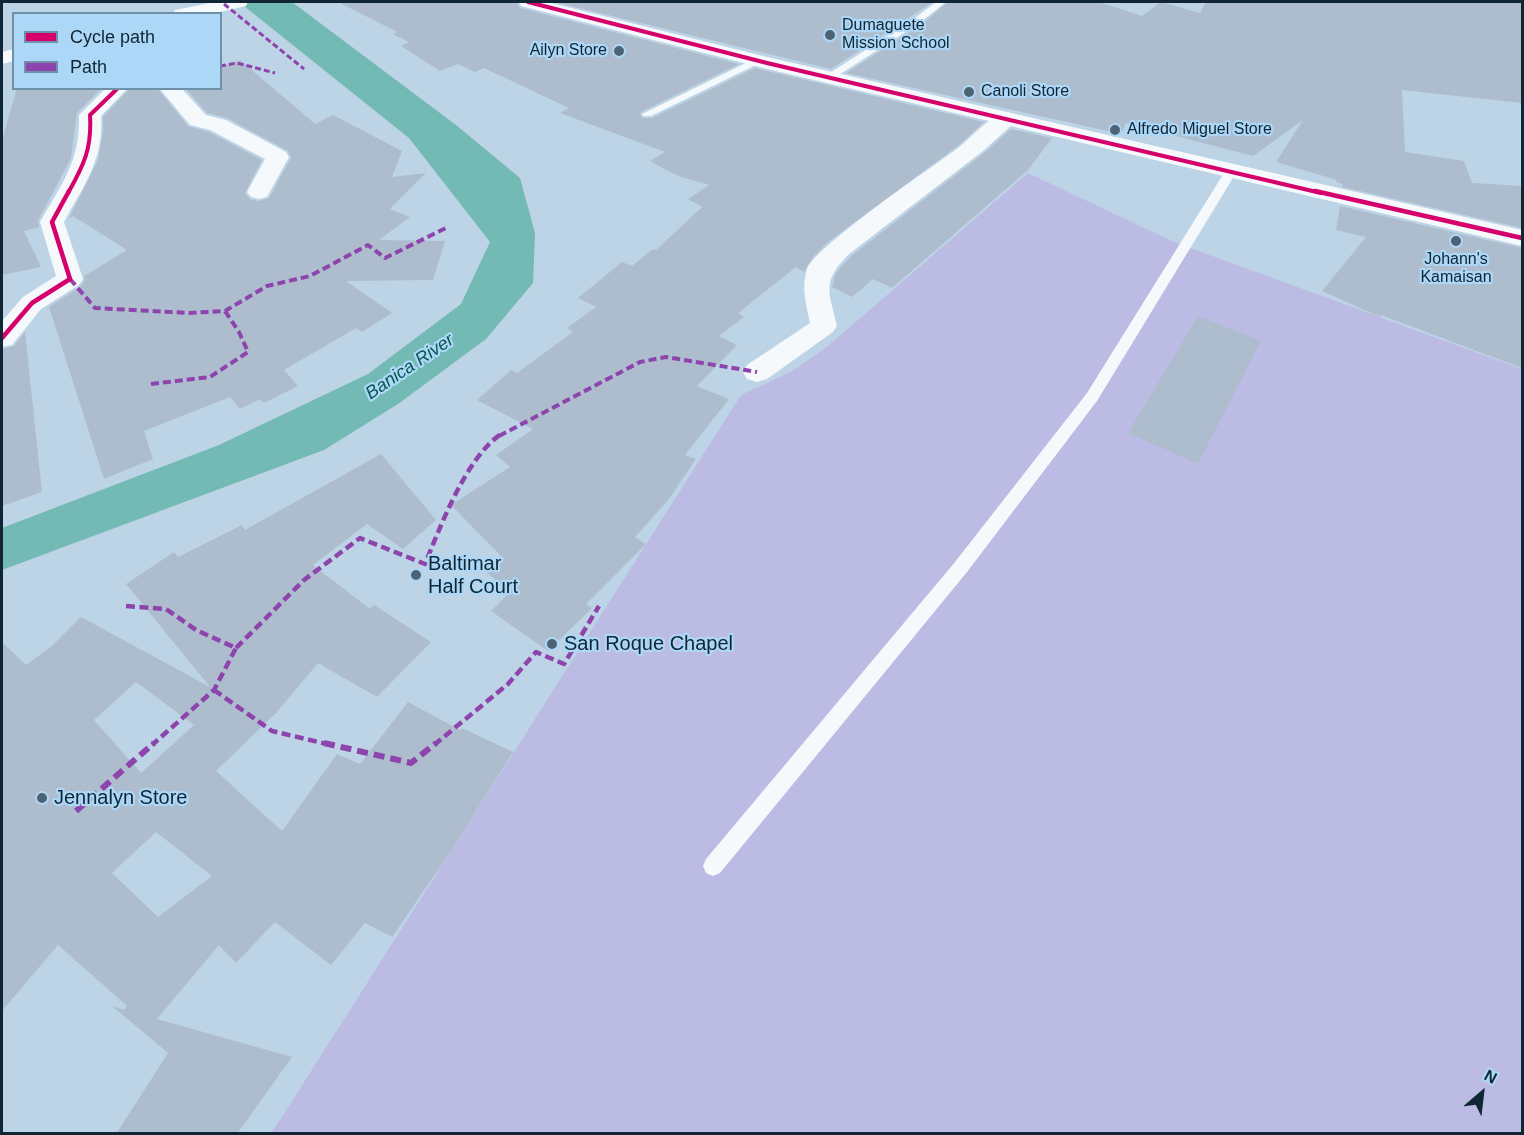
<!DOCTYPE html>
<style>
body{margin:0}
#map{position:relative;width:1524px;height:1135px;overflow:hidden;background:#bdd4e6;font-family:Arial,sans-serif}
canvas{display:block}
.frame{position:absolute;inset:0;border:3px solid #102635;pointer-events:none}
.legend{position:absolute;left:12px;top:12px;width:210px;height:78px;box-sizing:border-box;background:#acd7f7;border:2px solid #6e90a9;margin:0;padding:8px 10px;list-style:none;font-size:18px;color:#102635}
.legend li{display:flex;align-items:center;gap:12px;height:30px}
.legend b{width:30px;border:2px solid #6e90a9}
.north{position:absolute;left:1452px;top:1063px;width:60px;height:60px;-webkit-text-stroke:4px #acd7f7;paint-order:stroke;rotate:28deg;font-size:16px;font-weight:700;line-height:24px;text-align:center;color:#102635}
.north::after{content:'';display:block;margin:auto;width:21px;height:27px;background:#102635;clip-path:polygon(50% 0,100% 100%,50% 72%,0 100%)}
</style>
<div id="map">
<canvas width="1524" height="1135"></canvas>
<div class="frame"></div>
<ul class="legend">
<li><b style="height:8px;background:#d6006c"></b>Cycle path</li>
<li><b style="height:8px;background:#8e44ad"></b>Path</li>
</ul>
<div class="north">N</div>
</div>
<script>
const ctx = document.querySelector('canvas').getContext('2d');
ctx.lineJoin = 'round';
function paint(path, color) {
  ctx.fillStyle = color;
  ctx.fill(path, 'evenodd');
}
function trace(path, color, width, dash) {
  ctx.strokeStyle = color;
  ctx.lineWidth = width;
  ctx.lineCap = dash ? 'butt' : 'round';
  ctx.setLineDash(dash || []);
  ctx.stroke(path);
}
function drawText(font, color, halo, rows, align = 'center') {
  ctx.font = font + ' Arial,sans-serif';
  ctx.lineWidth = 4.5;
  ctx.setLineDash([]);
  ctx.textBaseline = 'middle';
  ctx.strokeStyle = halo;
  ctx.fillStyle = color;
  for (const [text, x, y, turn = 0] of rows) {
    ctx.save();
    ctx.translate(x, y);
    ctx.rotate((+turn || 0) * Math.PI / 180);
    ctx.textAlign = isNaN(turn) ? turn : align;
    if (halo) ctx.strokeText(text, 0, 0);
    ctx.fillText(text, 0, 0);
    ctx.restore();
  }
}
paint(new Path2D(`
 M1028,173L1174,242L1522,369V1133L271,1134L741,395L791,372L828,346Z`), '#bcbbe4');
paint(new Path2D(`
 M239,2H292L456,125L520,178L535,233L533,283L486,339L398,404L324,450L2,570V528L219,445L368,374L461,304L490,242L409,138Z`), '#73b9b4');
paint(new Path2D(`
 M338,2H517L520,8L739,64L641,112L640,115L643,118H652L755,68L984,122L959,145L828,242L813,257L804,272L796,267L738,313L744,317L719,336L737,345L697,386L729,399L685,455L696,459L669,499L635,537L646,544L586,604L592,608L548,651L491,611L510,592L487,573L504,559L451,505L510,467L496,455L533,429L477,400L511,370L517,373L573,332L567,328L596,307L578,298L622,262L632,266L653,249L656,250L702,207L688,199L709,185L678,176L650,161L665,152L560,113L569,108L484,68L475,72L458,64L440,71L401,46L409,42L393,34L397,32Z
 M554,2H933L831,69Z
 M948,2H1099L1142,16L1161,2L1200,13L1206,2H1522V103L1402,90L1405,152L1464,161L1472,183L1522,186V228L1342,187L1343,184L1336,182L1337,180L1276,162L1303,120L1253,156L1126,123L1121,134L846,73L922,24Z
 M240,60L315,124L333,115L402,151L392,177L426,173L390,209L410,217L379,240L445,241L433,280L346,281L392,313L362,332L356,328L284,370L298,386L264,403L260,399L240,409L230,397L144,431L153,459L104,479L49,307L80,287L85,280L84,276L127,250L73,216L69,218L98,160L103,132V117L130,88H157L188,126L209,132L262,160L245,193L250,199L258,201L269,198L291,158L288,151L227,118L207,113L185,88H220V67Z
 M17,88H102L77,113L71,158L38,221L39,227L24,231L41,267L2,275V140Z
 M1011,129L1052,138L1028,170L892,288L873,279L852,297L832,287L836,273L851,256L984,153Z
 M1340,206L1522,248V368L1381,315L1380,317L1322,291L1366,237L1336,230Z
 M1198,316L1261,341L1198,464L1128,433Z
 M25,332L42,492L2,506V349L14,346Z
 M381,454L436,520L403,549L367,524L313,565L370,609L374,605L431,642L377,697L318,663L277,712L216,771L282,831L337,754L360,764L408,702L460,730L462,728L513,752L451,851L392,937L365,923L331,965L275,922L236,963L219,945L157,1019L292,1057L237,1134H116L168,1053L112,1006L124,1010L127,1006L58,945L2,1011V642L26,665L52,646L81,617L210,687L126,584L174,552L178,557L242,525L245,530ZM136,682L194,725L141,773L94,720ZM156,832L212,876L158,917L112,873Z`), '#adbdce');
paint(new Path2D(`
 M936,2H946L921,22L831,80L822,78L915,18Z
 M756,58L761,61L760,63L651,116H643L642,114Z
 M1230,170L1236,173L1097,401L967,572L720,873L713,876L706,873L703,866L706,859L955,562L1087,393L1224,173Z`), '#f5f9fb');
paint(new Path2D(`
 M106,88H128L101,116C104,160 84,185 64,222L83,279L79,285L41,309L12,345L2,347V321L23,297L56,276L40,222C61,185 81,160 79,115Z
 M159,88H181L206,115L226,120L286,152L289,157L267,197L259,199L251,197L247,192L265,159L210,130L190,125Z
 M1005,113L1013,114L1016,119L1013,124L983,151L849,254C821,282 829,291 837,326L833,332L767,379L757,382L747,379L743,372L747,365L810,323C806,304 801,287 807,269C815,247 929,169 954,151C970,140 987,117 1005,113Z`), '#f5f9fb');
paint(new Path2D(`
 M215,2H248L246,6L211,14H173L175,10Z
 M519,2H547L767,57L1522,230V246L767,69L521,6Z
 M14,49V61L2,64V52Z`), '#f5f9fb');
trace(new Path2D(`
 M224,4L304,69
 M220,66L237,63L275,73`), '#8e44ad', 3, [6, 3]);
trace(new Path2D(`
 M70,279L95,308L189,313L225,311L267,286L310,276L368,245L385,258L448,227
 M151,384L210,377L248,352L239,332L225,311
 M499,436L640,362L666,357L757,372`), '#8e44ad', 4, [8, 4]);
trace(new Path2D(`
 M126,606L166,609L196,630L236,648L214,690L152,745
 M236,648L304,580L360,538L425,564C441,525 466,458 501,434
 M214,690L272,731L331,745
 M434,745L508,684L536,652L564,664L599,606`), '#8e44ad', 4.5, [9, 4.5]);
trace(new Path2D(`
 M324,743L411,763L436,743
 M76,811L154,743`), '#8e44ad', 6, [11, 6]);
trace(new Path2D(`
 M528,2L767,63L1321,193
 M68,193C84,165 92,148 90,115L118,88`), '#d6006c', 4);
trace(new Path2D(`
 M1315,191L1522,238
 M2,338L32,303L70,279L52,222L69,191`), '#d6006c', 4.5);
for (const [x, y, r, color] of [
 [830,35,6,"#4d6373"],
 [619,51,6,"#4d6373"],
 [969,92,6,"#4d6373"],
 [1115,130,6,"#4d6373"],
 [1456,241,6,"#4d6373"],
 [416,575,6,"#4d6373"],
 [552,644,6,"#4d6373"],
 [42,798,6,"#4d6373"]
]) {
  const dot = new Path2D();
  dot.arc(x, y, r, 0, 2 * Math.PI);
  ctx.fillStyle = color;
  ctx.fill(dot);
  trace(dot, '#acd7f7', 2);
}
drawText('16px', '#102635', '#acd7f7', [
 ["Dumaguete",842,26],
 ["Mission School",842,44],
 ["Ailyn Store",607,51,"right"],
 ["Canoli Store",981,92],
 ["Alfredo Miguel Store",1127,130],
 ["Johann's",1456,260,"center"],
 ["Kamaisan",1456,278,"center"]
], 'left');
drawText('italic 18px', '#05574c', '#acd7f7', [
 ["Banica River",410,367,-34]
]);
drawText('20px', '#102635', '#acd7f7', [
 ["Baltimar",428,564],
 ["Half Court",428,587],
 ["San Roque Chapel",564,644],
 ["Jennalyn Store",54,798]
], 'left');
</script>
